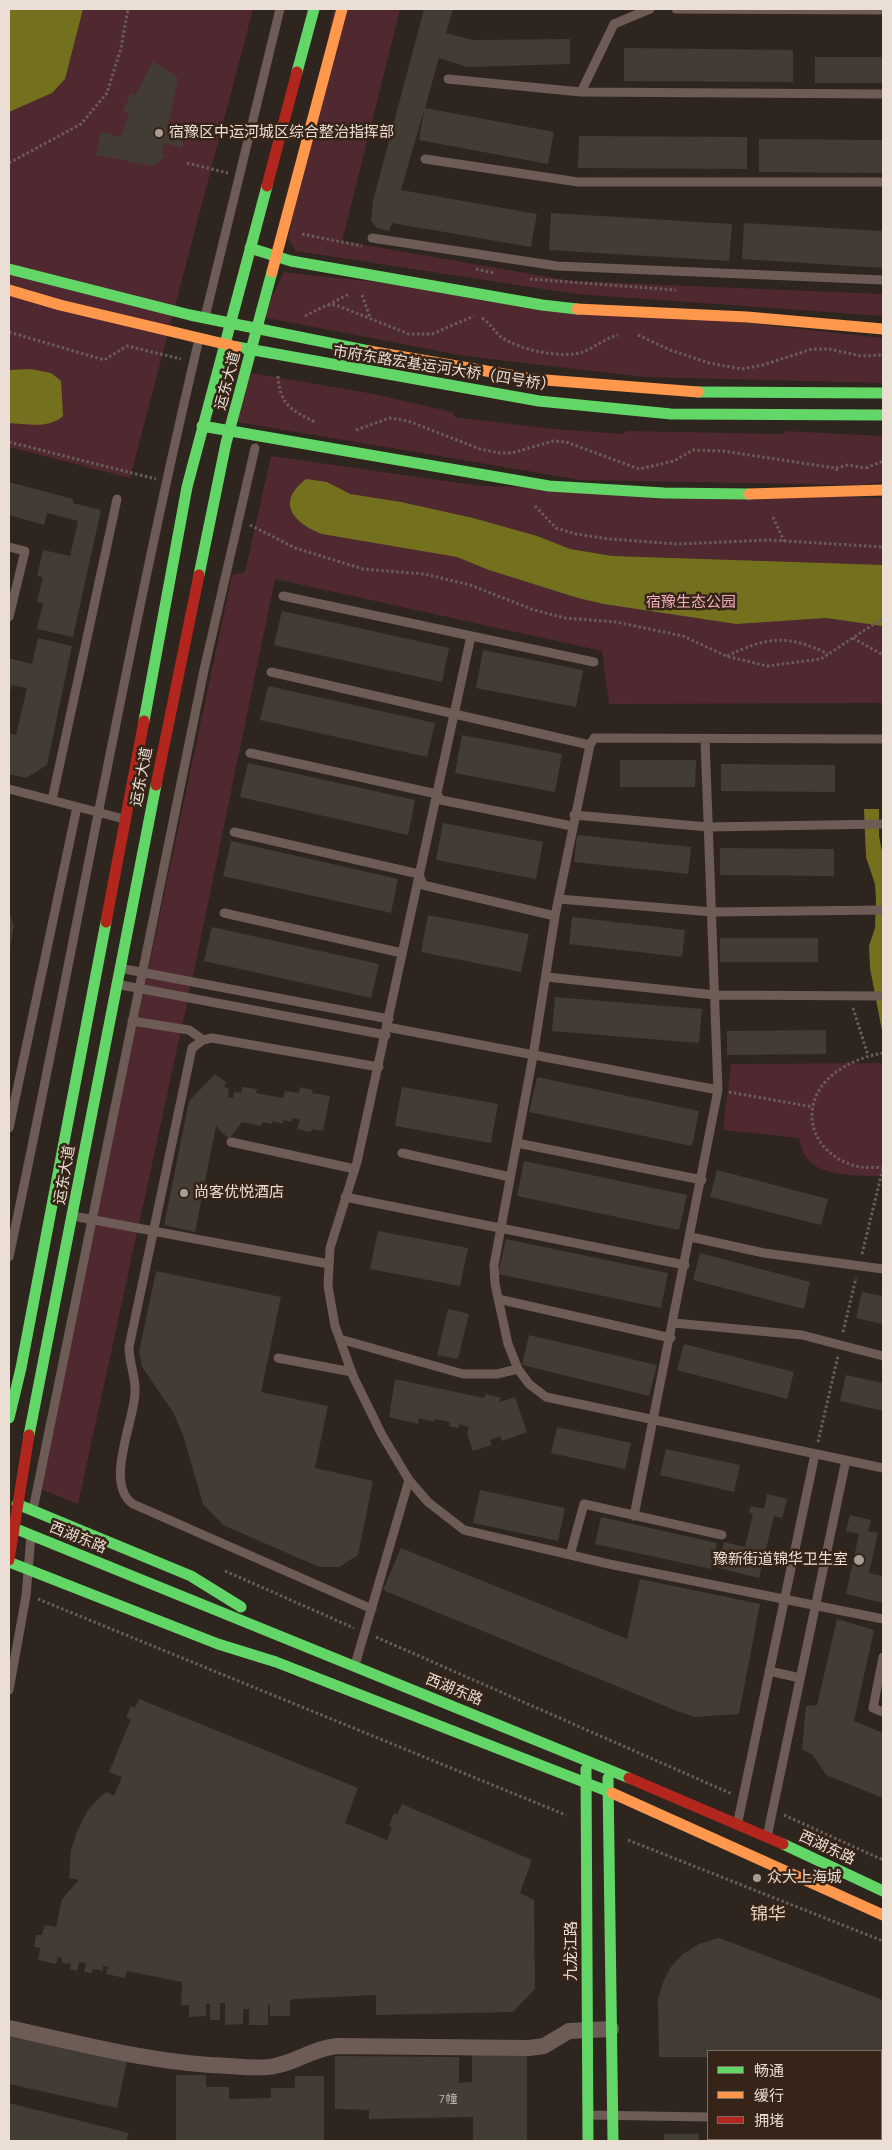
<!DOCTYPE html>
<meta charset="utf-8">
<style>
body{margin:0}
#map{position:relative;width:892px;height:2150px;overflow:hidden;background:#2e251e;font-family:"PT Sans","Noto Sans SC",sans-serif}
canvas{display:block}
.frame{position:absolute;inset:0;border:10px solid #eaded5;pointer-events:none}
.legend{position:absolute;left:707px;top:2050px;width:175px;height:90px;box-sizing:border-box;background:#352417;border:1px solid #7d6e63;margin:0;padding:6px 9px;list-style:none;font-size:15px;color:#eaded5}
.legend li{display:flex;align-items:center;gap:10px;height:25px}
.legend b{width:25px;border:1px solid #7d6e63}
</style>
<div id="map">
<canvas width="892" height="2150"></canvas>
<div class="frame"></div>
<ul class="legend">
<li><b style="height:6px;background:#63d668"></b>畅通</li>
<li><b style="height:6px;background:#ff974d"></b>缓行</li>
<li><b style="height:6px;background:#b3261e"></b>拥堵</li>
</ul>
</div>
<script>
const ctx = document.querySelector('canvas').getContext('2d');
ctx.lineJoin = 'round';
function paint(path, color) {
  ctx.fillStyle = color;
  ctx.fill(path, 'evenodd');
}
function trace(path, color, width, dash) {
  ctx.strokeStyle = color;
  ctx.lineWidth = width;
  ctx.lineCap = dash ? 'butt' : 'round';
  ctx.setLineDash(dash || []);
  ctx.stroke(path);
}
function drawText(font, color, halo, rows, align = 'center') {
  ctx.font = font + ' "PT Sans","Noto Sans SC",sans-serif';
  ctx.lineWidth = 5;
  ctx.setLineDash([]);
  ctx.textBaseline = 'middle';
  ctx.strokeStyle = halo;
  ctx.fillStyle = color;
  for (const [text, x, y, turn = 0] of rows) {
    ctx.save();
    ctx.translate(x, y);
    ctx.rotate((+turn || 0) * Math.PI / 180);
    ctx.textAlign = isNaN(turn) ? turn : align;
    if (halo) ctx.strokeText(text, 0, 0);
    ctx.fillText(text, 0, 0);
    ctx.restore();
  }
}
paint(new Path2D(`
 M9,9H253L130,478L9,447Z
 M334,9H400L342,241L571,281L883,294V316L576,294L296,251L288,239Z
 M284,272L883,338V383L644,377L465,356L262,317Z
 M251,373L374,394L452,412L455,417L553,429L623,434L627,431L784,434L786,431L883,436V482L859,485L581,480L237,422Z
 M271,456L480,486L883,498V703L609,704L602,651L275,579L194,971L78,1504L41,1489L39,1484L232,575L245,572Z
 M883,1063V1176C862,1176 818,1177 806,1157C802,1152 801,1144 799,1138L723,1130L731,1064Z`), '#50282f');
paint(new Path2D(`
 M9,9H83L65,79L52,93L9,112Z
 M31,369L51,373L61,381L63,416C49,429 27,424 9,423V370Z
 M306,479L327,482L350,494L401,502L473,518L537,536L570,549L612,556L883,565V626L826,618L736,624L604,604L578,598L489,570L457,557L322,534C294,523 275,503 306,479Z
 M864,809H879V836L883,857V1036L870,968L869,946L875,928L876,899L875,884L866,857Z`), '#74711e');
paint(new Path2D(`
 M424,9H453L446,33L473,40L570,39V64L467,67L439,58L425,108L554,132L548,164L419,140L424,110L401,190L537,214L531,247L392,223L389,231L377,228L371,221L373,201Z
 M624,48L793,50V82L624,81Z
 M815,57H883V83H815Z
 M153,61L178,78L167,130L185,135L182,148L164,143L162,152L165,157L152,166L96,155L101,132L121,137L129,114L123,111L131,93L136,95Z
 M579,136L747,137V169L578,168Z
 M759,139L883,140V173L759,172Z
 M551,213L732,224L729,261L549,250Z
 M744,223L883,231V268L742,259Z
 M9,482L73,499V503L101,510L73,637L37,629L43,603L37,602L43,577L37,576L43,550L70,556L78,521L47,513L44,525L9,515Z
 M282,611L449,648L442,682L274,645Z
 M38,638L72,646L47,765L26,778L9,774V733L16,735L27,688L12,685L9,696V658L32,664Z
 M483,650L583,670L576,707L476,688Z
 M268,686L435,723L427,757L260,720Z
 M462,735L562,754L555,792L455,773Z
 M620,760H696L695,787H620Z
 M248,763L415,800L408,835L240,797Z
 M721,764L835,765V792L721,791Z
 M443,823L543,842L536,879L436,860Z
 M577,835L691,847L688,874L574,862Z
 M231,841L398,879L391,913L223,876Z
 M720,848L834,849V876L720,875Z
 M9,912L14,925L10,948H9Z
 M428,915L529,934L521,972L421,952Z
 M572,917L685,930L682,957L569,944Z
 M212,927L379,964L371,998L204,961Z
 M720,938H818V962H720Z
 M555,997L702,1009L699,1043L552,1031Z
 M826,1030V1054L727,1055V1031Z
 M215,1074L227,1083L224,1086L229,1089L228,1097L233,1098L234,1092L241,1093L242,1087L257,1089L256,1093L283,1098L285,1091L299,1093L300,1087L313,1090L312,1093L330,1096L323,1131L312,1129L311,1132L297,1129L300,1120L293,1118L292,1122L283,1120V1124L273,1121L272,1124L263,1122L261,1126L242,1122L229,1139L216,1126L195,1232L164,1225L189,1101Z
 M537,1077L699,1111L692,1146L529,1112Z
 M402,1087L498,1104L491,1143L395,1126Z
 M524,1161L687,1195L679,1230L517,1196Z
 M717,1170L828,1199L821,1225L710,1197Z
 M378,1231L468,1248L460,1286L370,1269Z
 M506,1239L668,1273L661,1308L498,1274Z
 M700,1253L810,1282L804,1309L693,1280Z
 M156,1271L281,1297L261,1392L328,1406L315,1468L373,1481L358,1555L339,1567H319L223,1525L203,1504L182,1432L173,1412L142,1367L139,1352Z
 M862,1292L883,1296V1324L856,1318Z
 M448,1309L469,1314L458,1359L437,1355Z
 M529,1335L657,1365L649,1396L522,1365Z
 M684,1344L794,1372L787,1399L677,1370Z
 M846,1375L883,1383V1411L840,1401Z
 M395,1379L484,1398L486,1394L501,1398L499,1402L515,1397L527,1432L502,1441L500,1436L490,1440L492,1445L473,1451L467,1434L469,1427L459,1424V1428L449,1426L450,1422L435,1419L434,1422L419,1418L418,1424L389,1417Z
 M557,1427L631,1443L625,1469L551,1453Z
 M666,1449L740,1465L734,1492L660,1475Z
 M480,1490L565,1508L558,1541L473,1523Z
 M767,1494L787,1499L782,1518L774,1516L759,1578L718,1568L724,1542L745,1547L753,1514L749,1512L751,1506L764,1509Z
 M850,1515L871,1520L868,1531L878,1533L869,1573L883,1576V1603L846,1594L859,1534L846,1531Z
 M601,1517L717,1543L711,1569L595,1544Z
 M401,1548L627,1639L640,1579L760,1604L739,1714L695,1717L677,1711L383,1590Z
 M837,1619L874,1630L854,1721L883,1733V1798L826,1775L813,1755L802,1749L806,1706L817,1705Z
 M139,1699L358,1788L345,1823L387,1840L392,1828L389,1826L394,1813L397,1815L402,1804L532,1860L520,1893L534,1900L535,1989L513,2012L376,2015V1995L294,1999L290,2001V2016H270V2005H268V2025H249V2009H243V2024L225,2025V2003H220V2020H210V2004H206V2016L189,2017V2005H181L182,1982L127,1971L125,1978L106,1974L108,1967L103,1966V1971L93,1969L92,1973L84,1972L86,1963L79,1962L77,1971L70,1969L71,1964L62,1963V1958L58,1957L56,1964L38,1960L40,1948L34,1947L36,1935H42L45,1925L56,1927L62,1899L79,1880L69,1878L71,1850L77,1831L88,1810L96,1801L106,1792L114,1796L122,1777L109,1772L131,1719L126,1718L131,1706L135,1708Z
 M719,1938L883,2000V2095L881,2094V2051H708V2057H659L658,1999L663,1982L671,1967L683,1954L699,1944Z
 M9,2036L127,2061L117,2108L9,2084Z
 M527,2046V2141H473V2117L369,2119V2110L335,2109V2056L459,2057V2083L472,2082V2048Z
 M176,2075H206V2087H229V2099L271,2098V2088H295V2076H324V2140H176Z
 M9,2103L129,2133L126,2141H9Z
 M664,2134H699V2141H664Z`), '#423c34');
trace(new Path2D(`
 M9,163L81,124L107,93L121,48L128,9
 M187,163L228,173
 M302,234L362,246
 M476,269L494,273
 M530,279L676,290
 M362,295L370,317
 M328,305L349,294
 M305,316L327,305H336L409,334H432L474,316
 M482,318C490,323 494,331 501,337C520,350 561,359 583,352C595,347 606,338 618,335
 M9,332L104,360L127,346L181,359
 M638,335L670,350L709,363L742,369L763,365L812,349H829L861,356L883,355
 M278,376C280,405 291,410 315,422
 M356,430L390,418L408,421L480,449L499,453H512L553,441L566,442L639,469L674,461L693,450L723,451L835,468L838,471
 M9,442L156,479
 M836,468L848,465L866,468
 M866,468L883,461
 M535,506L556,528L576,534L609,539L678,544L769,540L883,547
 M773,517L784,541
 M250,525L295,548L363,569L424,574L470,585L534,610L565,618L616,622L683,636L726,656L767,666L821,659L883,618
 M853,638L883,655
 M727,656C767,637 788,634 828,654
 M853,1008L868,1055
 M883,1053C859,1057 829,1070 817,1094C801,1128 825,1160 860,1167C867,1168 876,1167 883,1168
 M729,1092L813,1107
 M862,1254L883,1168
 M843,1332L856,1278
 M818,1442L838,1356
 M225,1571L354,1628
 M38,1599L566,1815
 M376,1637L732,1794
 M784,1815L883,1860
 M628,1840L883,1941`), '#6a5d59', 3, [2.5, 2.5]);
trace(new Path2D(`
 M676,9L883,10
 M448,79L581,92L883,94
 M581,92L614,24L650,9
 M425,159L578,182H883
 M372,238L557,266L883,280
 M205,317L280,9
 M9,547L25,551L9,617
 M283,596L594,662
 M471,636L357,1162L330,1248L328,1286L335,1326L353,1376L382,1435L409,1480L428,1502L464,1530L609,1564L883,1619
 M271,672L590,745
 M883,739L594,738L590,745L555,916L533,1056L494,1265L495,1284L508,1344L518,1369L529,1384L546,1397L883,1468
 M250,753L437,794L441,800L572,826
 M9,789L124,819
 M52,800L117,499
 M574,815L708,827L883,824
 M234,832L419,874L423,885L555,916
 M559,899L712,912L883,910
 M224,913L402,953
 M119,968L389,1019
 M547,977L715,995L883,996
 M116,984L386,1035
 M132,1021L189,1030L203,1040
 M387,1027L718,1090
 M9,1128L77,807
 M231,1142L355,1169
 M517,1143L702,1180
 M402,1153L510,1177
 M345,1197L685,1265
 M73,1216L329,1264
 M691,1237L764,1253L883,1269
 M9,1257C74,951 127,643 199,339
 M498,1299L671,1338
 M674,1323L802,1335L883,1356
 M340,1339L463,1374H497L518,1369
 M278,1358L352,1372
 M33,1510L204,670L255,448
 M634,1516L718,1090L705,739
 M570,1555L584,1504L722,1535
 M372,1609L133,1504C104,1484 134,1422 135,1393C136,1377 129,1363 129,1347L192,1048L203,1040L212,1038L379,1067
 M883,1657L873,1708L883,1712
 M355,1665L409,1480
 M769,1671L800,1678
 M9,1690L26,1596L31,1535
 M738,1821L815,1454
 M767,1837L846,1460
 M588,2115L708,2117
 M881,2119L883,2121
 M821,2139V2141`), '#6d5b56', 9);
trace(new Path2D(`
 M9,2028C82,2044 155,2064 230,2066C244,2067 261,2069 275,2066C297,2062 314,2048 337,2046L529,2048L544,2046L569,2031L611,2029`), '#6d5b56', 16);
trace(new Path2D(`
 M297,72L314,9
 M250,248L291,261L542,305L577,309
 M202,426L549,486L664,493L749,494
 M199,575L226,443L272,272
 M144,721L187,487L267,186
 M9,1418L21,1368L106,922
 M29,1435L156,785
 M17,1504L191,1576L241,1607
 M9,1526L629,1778
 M9,1562L218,1644L276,1662L612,1793
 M586,1769L588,2141
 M608,1778L613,2141
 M783,1844L883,1891`), '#63d668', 11);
trace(new Path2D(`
 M272,272L342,9
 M577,309L747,317L883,329
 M749,494L883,490
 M612,1793L883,1915`), '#ff974d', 11);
trace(new Path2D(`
 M267,186L297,72
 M156,785L199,575
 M106,922L144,721
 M9,1560L29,1435
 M629,1778L783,1844`), '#b3261e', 11);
trace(new Path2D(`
 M9,269L190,315L369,351
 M237,347L539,401L671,414L883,415
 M698,392L883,393`), '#63d668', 11);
trace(new Path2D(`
 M9,290L60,305L237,347
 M369,351L533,379L698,392`), '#ff974d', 11);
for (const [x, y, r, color] of [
 [159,133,5,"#a89d95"],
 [184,1193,5,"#a89d95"],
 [859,1560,6,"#a89d95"],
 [757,1878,5,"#a89d95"]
]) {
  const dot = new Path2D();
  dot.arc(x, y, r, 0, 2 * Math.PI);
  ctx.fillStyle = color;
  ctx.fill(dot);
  trace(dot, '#352417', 2);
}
drawText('12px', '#c0b6ad', null, [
 ["7幢",448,2100]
]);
drawText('15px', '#eaded5', '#352417', [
 ["宿豫区中运河城区综合整治指挥部",169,133],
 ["尚客优悦酒店",194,1193],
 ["豫新街道锦华卫生室",848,1560,"right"],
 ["众大上海城",767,1878]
], 'left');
drawText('15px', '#eaded5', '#352417', [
 ["市府东路宏基运河大桥（四号桥）",444,369,9],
 ["运东大道",228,381,-75],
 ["运东大道",142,777,-79],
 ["运东大道",65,1175,-80],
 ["西湖东路",78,1538,22],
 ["西湖东路",454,1690,22],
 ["西湖东路",827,1848,25],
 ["九龙江路",572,1951,-90]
]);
drawText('15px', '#f3aeba', '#352417', [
 ["宿豫生态公园",691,603]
]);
drawText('18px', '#e7d0c0', '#352417', [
 ["锦华",768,1915]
]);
</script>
